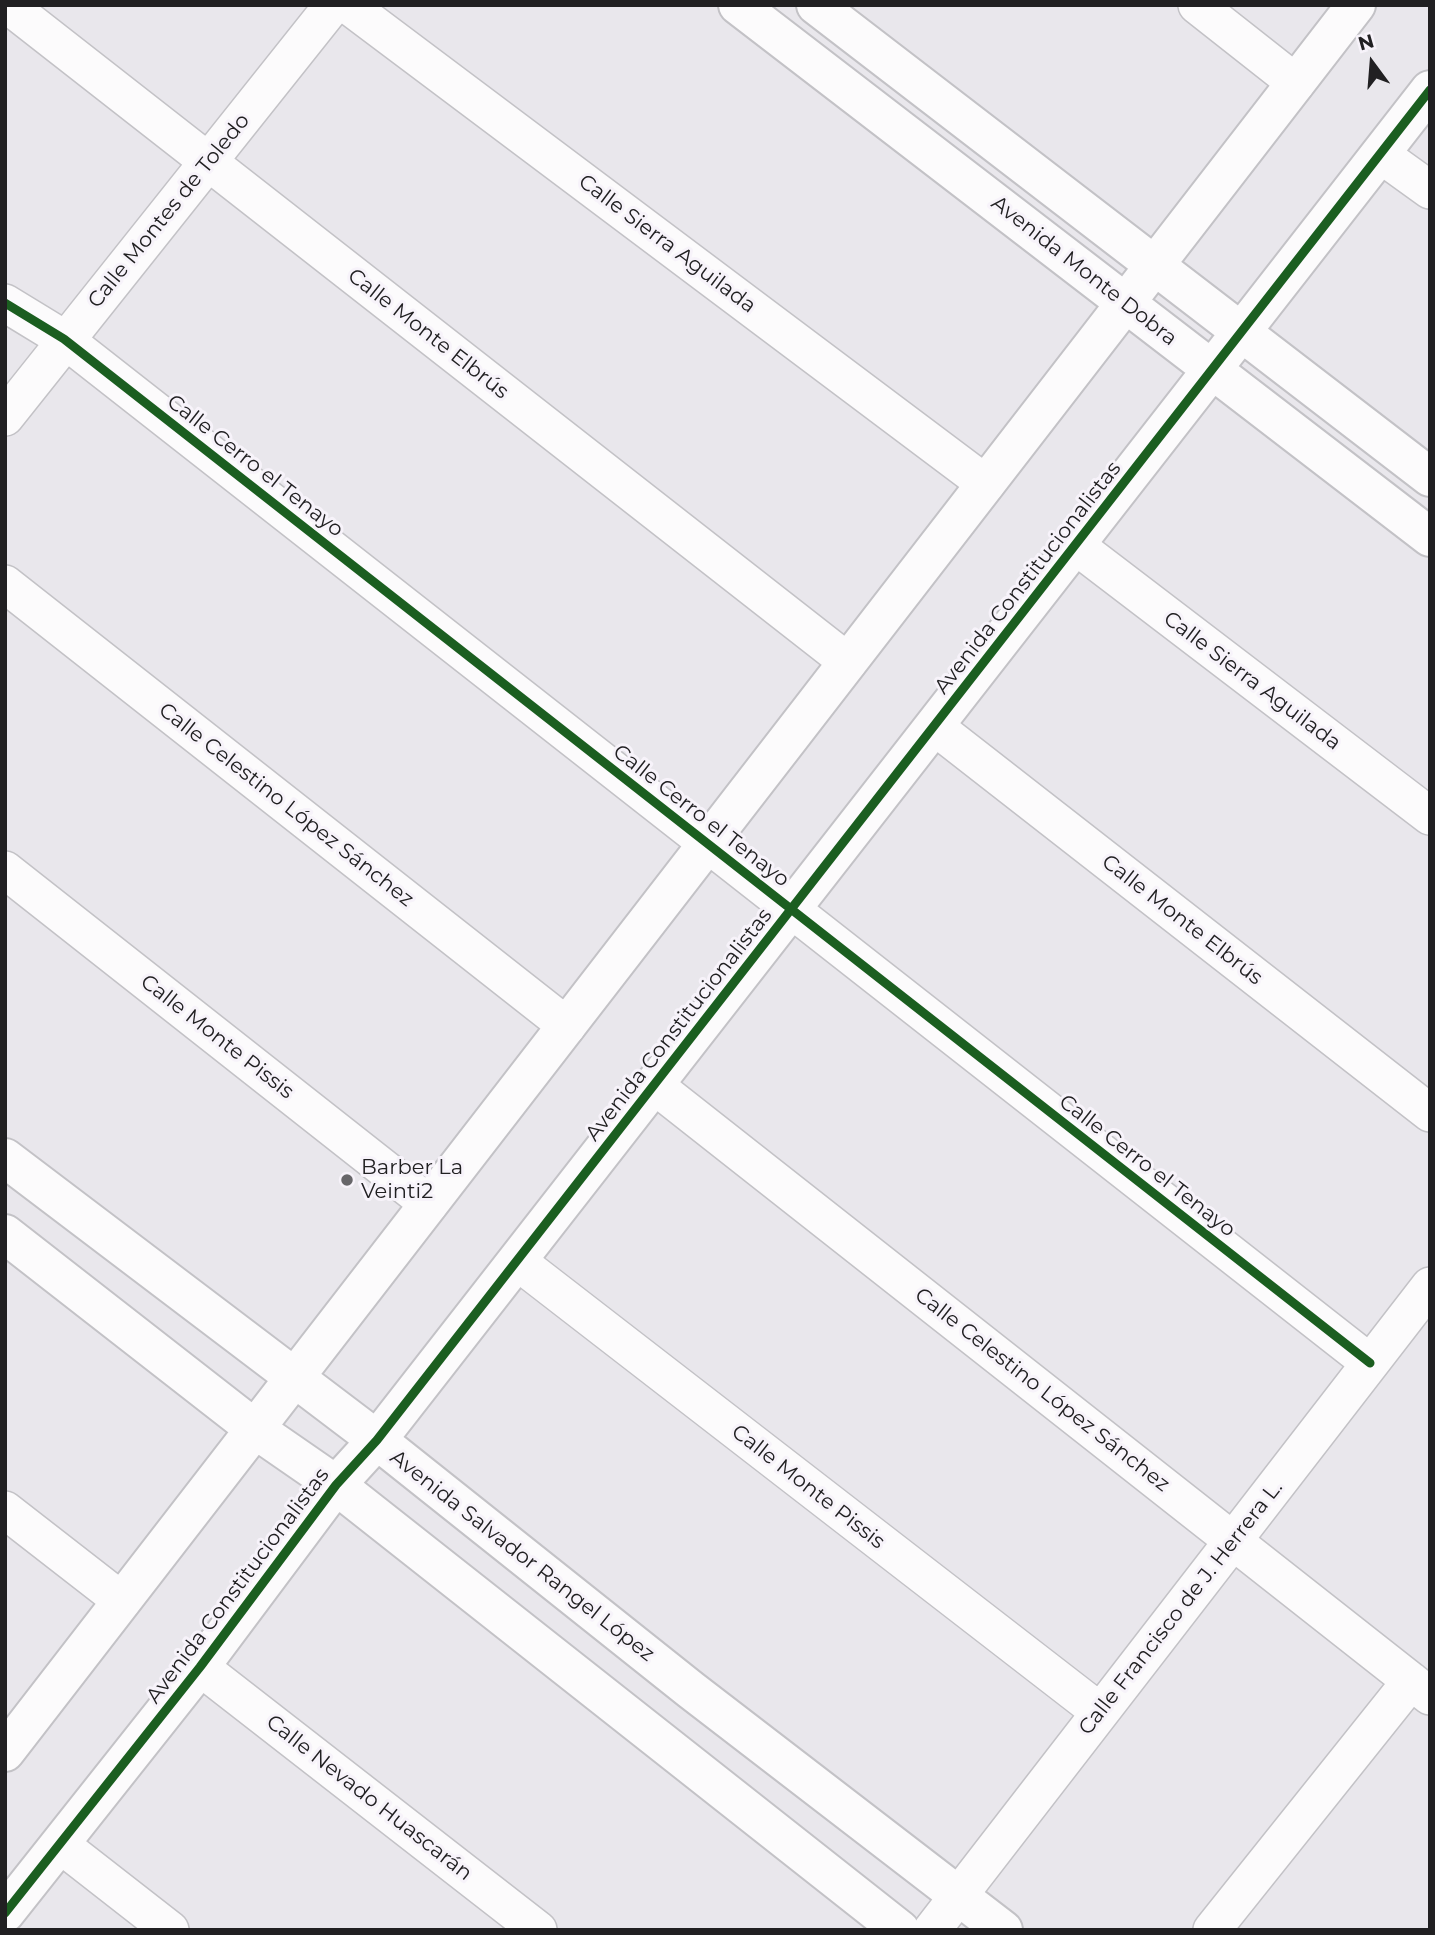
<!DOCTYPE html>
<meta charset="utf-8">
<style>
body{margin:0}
#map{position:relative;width:1435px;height:1935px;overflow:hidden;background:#e9e7ec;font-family:Montserrat,sans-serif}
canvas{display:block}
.frame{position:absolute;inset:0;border:7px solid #212022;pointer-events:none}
.north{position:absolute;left:1337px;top:28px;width:70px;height:70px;-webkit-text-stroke:5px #f7f3fa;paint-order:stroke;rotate:344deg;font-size:19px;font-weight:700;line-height:28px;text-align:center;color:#212022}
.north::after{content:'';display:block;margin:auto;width:24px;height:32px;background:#212022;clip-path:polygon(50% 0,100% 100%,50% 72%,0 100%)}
</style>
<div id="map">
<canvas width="1435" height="1935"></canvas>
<div class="frame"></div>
<div class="north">N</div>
</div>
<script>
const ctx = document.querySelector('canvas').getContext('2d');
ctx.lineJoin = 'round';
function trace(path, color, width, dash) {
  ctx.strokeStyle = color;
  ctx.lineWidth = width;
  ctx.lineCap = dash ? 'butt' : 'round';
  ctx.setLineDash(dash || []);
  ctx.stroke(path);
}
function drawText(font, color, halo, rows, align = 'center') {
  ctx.font = font + ' Montserrat,sans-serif';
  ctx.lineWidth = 6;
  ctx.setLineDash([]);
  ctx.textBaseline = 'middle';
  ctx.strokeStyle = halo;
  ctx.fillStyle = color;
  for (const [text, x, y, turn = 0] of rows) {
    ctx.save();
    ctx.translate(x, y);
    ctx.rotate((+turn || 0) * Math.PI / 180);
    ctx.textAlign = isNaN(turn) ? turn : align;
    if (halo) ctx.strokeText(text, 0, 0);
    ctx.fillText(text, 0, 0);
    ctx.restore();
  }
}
const minor = new Path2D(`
 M8,5L848,662
 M348,5L986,484
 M1197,5L1296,83
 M1380,154L1430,190
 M5,303L64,339L1370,1363
 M5,417L333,5
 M1075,545L1430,816
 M5,584L567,1026
 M934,726L1430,1113
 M5,870L429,1204
 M654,1085L1430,1696
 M517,1261L1100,1712
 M5,1510L122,1601
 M200,1667L538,1930
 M61,1845L170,1930
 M932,1930L1430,1286
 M1212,1930L1411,1681`);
const tertiary = new Path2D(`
 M738,5L1430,537
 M816,5L1430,477
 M5,1158L377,1440L691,1690L1003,1930
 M5,1234L255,1429L336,1485L900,1930
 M5,1752L1356,5
 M5,1913L200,1667L336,1485L377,1440L1430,90`);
trace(minor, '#c3c2c6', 40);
trace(tertiary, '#c3c2c6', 42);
trace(minor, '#fcfbfc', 37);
trace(tertiary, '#fcfbfc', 38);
trace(new Path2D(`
 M5,303L64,339L1370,1363
 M5,1913L200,1667L336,1485L377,1440L1430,90`), '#1b5e20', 9);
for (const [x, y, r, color] of [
 [347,1180,7,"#676669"]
]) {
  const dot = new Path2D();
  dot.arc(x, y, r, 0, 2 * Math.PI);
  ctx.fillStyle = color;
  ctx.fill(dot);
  trace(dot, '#f7f3fa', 2.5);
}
drawText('21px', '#212022', '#f7f3fa', [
 ["Calle Montes de Toledo",169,211,-51],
 ["Calle Sierra Aguilada",667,244,37],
 ["Avenida Monte Dobra",1084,271,38],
 ["Calle Monte Elbrús",428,334,38],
 ["Calle Cerro el Tenayo",255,466,38],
 ["Avenida Constitucionalistas",1028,578,-52],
 ["Calle Sierra Aguilada",1252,681,37],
 ["Calle Celestino López Sánchez",286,805,38],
 ["Calle Cerro el Tenayo",701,816,38],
 ["Calle Monte Elbrús",1182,920,38],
 ["Avenida Constitucionalistas",679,1025,-52],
 ["Calle Monte Pissis",217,1037,38],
 ["Calle Cerro el Tenayo",1147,1166,38],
 ["Calle Celestino López Sánchez",1042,1390,38],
 ["Calle Monte Pissis",808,1487,38],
 ["Avenida Salvador Rangel López",522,1556,38],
 ["Avenida Constitucionalistas",238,1586,-53],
 ["Calle Francisco de J. Herrera L.",1181,1608,-52],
 ["Calle Nevado Huascarán",369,1798,38]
]);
drawText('21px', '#212022', '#f7f3fa', [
 ["Barber La",361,1168],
 ["Veinti2",361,1192]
], 'left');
</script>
